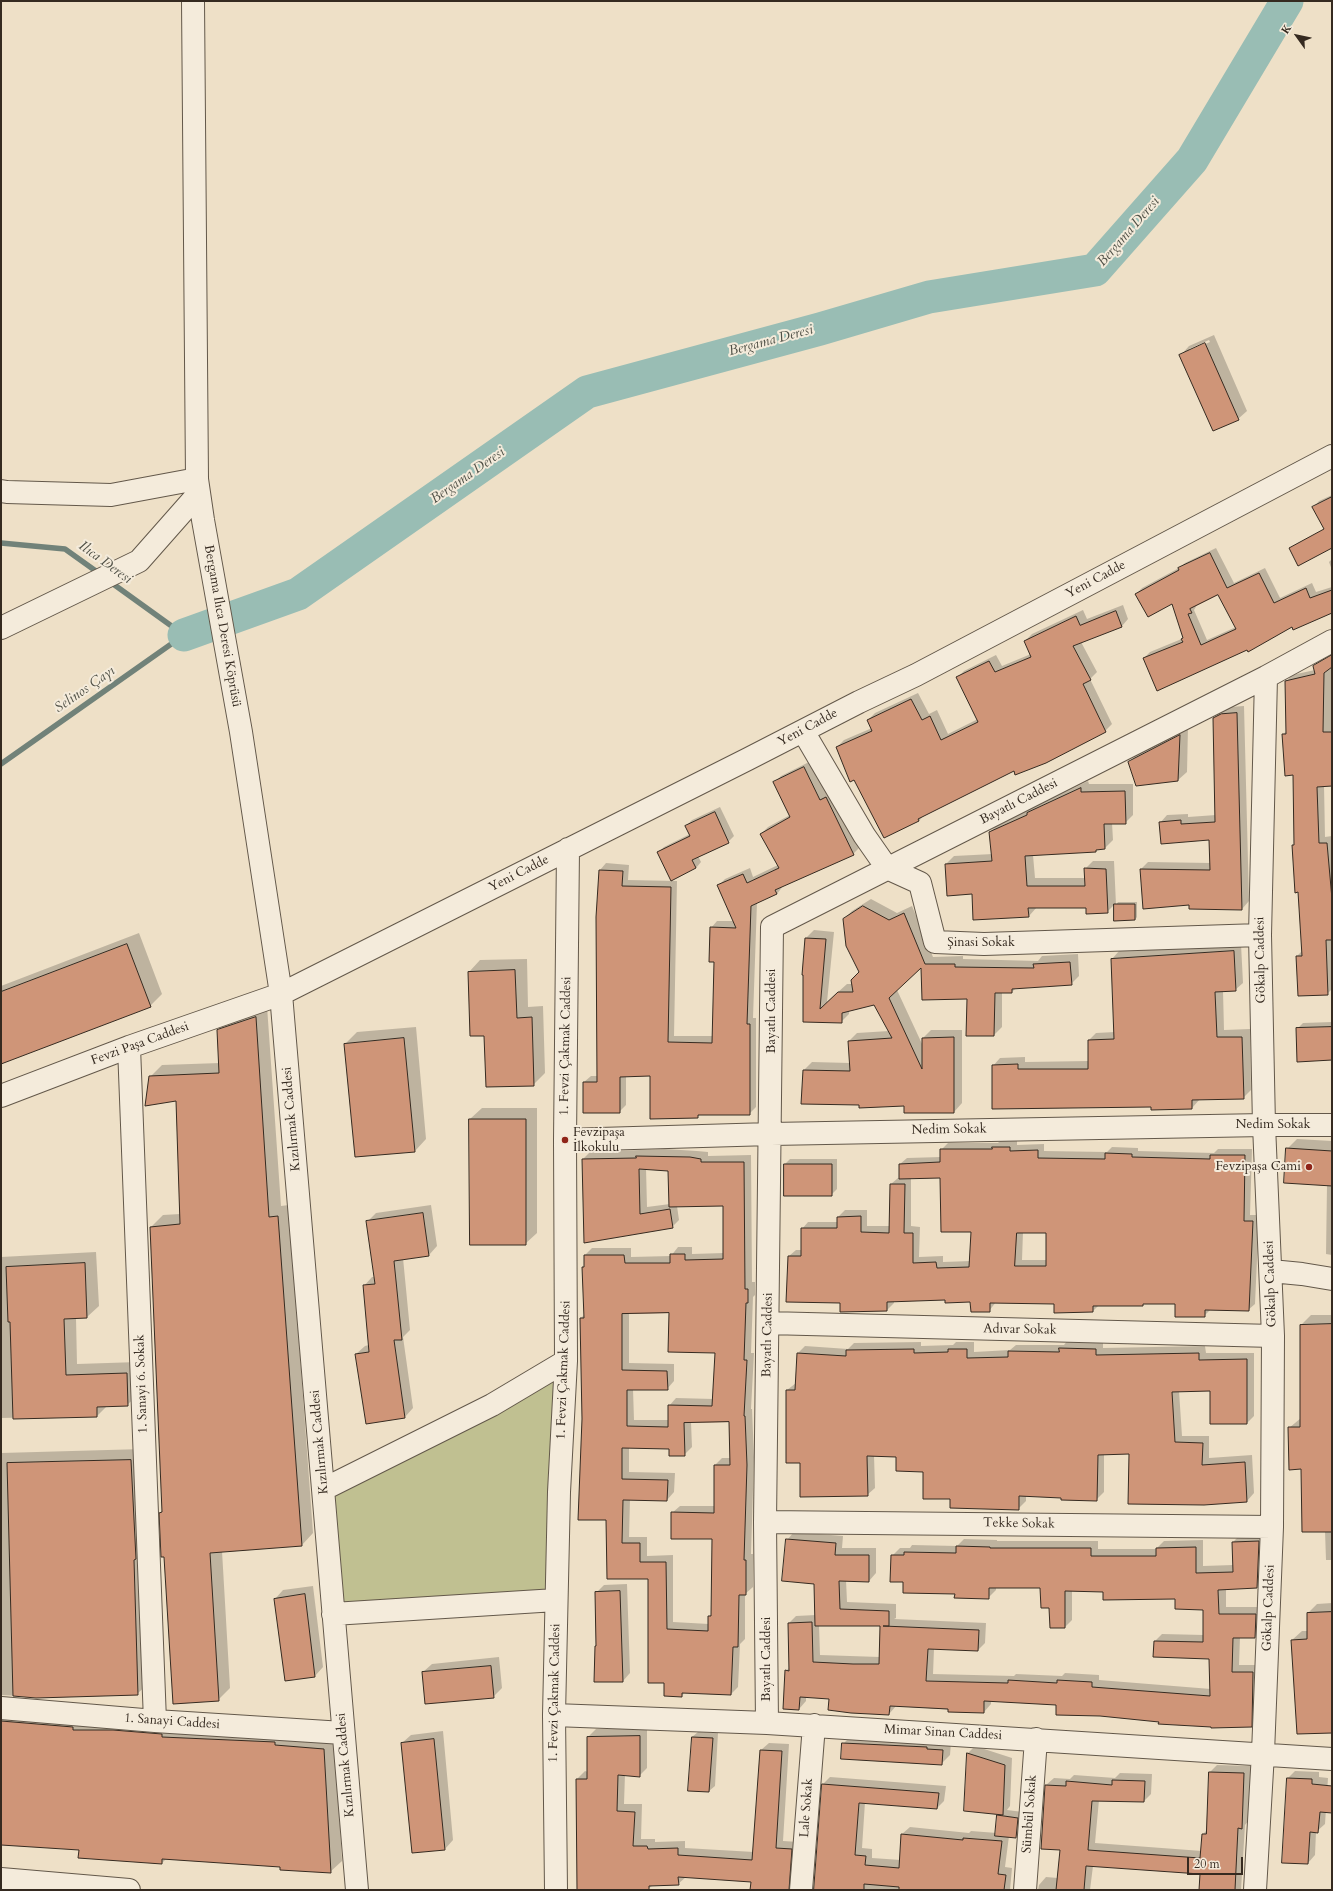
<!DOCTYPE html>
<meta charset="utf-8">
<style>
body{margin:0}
#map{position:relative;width:1333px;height:1891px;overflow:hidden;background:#eee0c7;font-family:Cardo,serif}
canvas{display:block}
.frame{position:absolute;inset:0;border:2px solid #352a20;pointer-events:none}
.north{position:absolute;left:1277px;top:16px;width:40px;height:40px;-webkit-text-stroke:3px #f4ebdb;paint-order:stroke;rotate:303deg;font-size:11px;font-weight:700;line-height:16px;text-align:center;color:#352a20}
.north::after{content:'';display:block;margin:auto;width:14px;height:18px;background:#352a20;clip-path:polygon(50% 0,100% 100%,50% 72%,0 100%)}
.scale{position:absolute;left:1187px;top:1857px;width:56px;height:18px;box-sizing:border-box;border:2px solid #352a20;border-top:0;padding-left:5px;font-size:12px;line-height:14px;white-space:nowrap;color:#352a20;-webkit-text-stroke:3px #f4ebdb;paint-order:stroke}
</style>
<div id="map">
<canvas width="1333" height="1891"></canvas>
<div class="frame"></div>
<div class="north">K</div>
<div class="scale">20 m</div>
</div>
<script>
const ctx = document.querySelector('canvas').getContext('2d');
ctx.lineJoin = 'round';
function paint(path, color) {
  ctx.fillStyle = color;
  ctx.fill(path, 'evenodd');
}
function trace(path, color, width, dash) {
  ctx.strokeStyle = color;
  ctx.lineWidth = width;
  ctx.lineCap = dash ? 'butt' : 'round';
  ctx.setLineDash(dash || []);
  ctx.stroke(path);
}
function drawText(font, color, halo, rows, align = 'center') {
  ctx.font = font + ' Cardo,serif';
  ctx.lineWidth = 4;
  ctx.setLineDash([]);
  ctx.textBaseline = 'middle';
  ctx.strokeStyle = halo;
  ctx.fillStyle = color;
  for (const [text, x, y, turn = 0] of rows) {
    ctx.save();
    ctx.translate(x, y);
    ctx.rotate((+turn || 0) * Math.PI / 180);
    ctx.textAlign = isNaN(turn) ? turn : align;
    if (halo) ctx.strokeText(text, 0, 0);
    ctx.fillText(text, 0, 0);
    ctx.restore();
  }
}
paint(new Path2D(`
 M566,1361L556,1600L333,1614L324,1489Z`), '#c0c091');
paint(new Path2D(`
 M1214,335L1247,411L1238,419L1181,355L1189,346ZM1209,340L1210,342L1189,351V349Z
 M1332,495V532L1314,507L1319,501Z
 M1216,548L1234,583L1265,568L1280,598L1312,583L1316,592L1332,587V613L1292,626L1248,649L1144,658L1150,652L1184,638L1173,602L1136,594L1142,588L1179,568L1185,563ZM1218,594L1236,627L1207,640L1194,610L1197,605Z
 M1332,559V570L1329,562Z
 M1123,605L1128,619L1122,626L1081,642L1097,672L1090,679L1112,724L1105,731L1014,770L925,814L919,821L885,837L837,747L844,740L872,728L868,720L875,713L918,693L929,714L937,710L948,734L978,719L958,677L964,671L996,655L1002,666L1031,654L1025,641L1032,634L1083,610L1087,619Z
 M1332,653V785H1324L1325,837L1332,836V989L1327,994L1297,956L1302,951L1299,891L1293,846L1295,843L1294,774L1283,734L1287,731L1286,682L1292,675L1315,670L1314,666L1321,659Z
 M1244,706L1249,901L1242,909L1190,904L1141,869L1148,862L1211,863L1210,839L1160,823L1167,815L1188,814V817L1216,815L1214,718L1221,711L1230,707Z
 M1188,727L1187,772L1178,780L1129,762L1138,753Z
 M811,761L827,795L833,791L860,847L853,854L783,886L777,894L757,902L753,1018H756V1107L749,1114H701L697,1117L650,1075H626V1105L619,1112L584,1082L591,1076H598L600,870L606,863L629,865L628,880L677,881L674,1036H713L715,961L711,928L717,921H734L718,886L725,879L750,868L753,877L778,865L761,834L768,827L790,815L774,783L781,776Z
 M1088,781L1089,784H1133V815L1125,823H1112L1113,840L1105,848L1098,849L1095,851L1033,855L1035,878H1085V869L1093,861H1114L1116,905L1118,902H1137V917L1135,920H1115V904L1107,912L1087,913V907H1037L1029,916L974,919L973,893L948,895L946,864L954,856L993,854L990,832L998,824Z
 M720,807L734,836L728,842L698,856L701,862L696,868L659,852L664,847L690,834L686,826L692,820Z
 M871,899L897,913L912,906L933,957L963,956V959L1038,961L1042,956L1078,954L1079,976L1071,984L1016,988L1012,992H1002V1027L994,1035L968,998L922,966L897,990L923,1046V1038L931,1030H962V1103L954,1112L905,1105L860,1104L804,1070L812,1062L850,1063L849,1041L857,1033L889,1031L874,1004L849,1010V1014L841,1022H804V974H803L806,938L814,930L834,932L827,1002L847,984H853L860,972L844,919L852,911Z
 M139,933L162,994L150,1006L1,1063V986Z
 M1241,944L1243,983L1235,990L1223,991L1224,1030L1250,1029L1251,1090L1243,1098L1200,1099L1192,1108L1152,1106L993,1066L1000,1058L1025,1057V1062L1089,1061V1040L1096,1033L1115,1032L1112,959L1119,951Z
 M527,959L528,1007L543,1006L545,1073L533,1085L485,1035H471L469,972L480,960Z
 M267,1006L281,1206L289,1205L313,1533L302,1545L222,1551L230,1688L218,1700L165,1556L160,1513L163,1510L151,1227L163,1215L180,1214L176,1100L150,1077L162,1065L220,1063L218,1030L229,1018Z
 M1332,1022V1059L1297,1029L1303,1023Z
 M416,1027L426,1139L415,1151L356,1156L345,1044L357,1032Z
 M482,1108H537V1233L525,1244L470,1119Z
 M1297,1139L1332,1141V1255L1326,1254L1327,1185L1287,1149Z
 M1000,1141H1017V1145L1044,1144V1151L1107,1152L1112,1147L1138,1148V1151L1214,1153L1218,1149H1252L1250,1215H1259L1255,1304L1248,1310L1211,1309L1204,1316L1176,1303H1145L1142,1305H1099L1093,1311L1055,1303L996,1302L989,1311L971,1301L946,1299L894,1300V1303L887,1310L841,1302L789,1256L796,1250H802V1229L808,1222H838V1217L845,1210H867V1226H891V1184L898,1178H900V1164L907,1158L941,1157V1150L948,1143H998ZM941,1177L972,1231L971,1261L943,1262V1256L919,1257L920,1227L911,1226V1178ZM1023,1232H1047V1260H1022Z
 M665,1149L697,1151L708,1152V1156L751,1155L752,1282H755V1295L753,1297L751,1353H754L751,1409H752L754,1457L751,1554H753V1587L745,1594V1639L740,1644L738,1687L731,1694L685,1692L682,1696L665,1682L649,1578H608L607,1519L583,1419L581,1318L585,1314L583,1268L585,1265V1255L592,1248H631V1257L671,1256L678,1247H692V1254L724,1253V1205L677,1206L679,1220L672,1227L585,1242L583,1159L590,1152ZM646,1168L669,1170L670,1204L647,1207ZM670,1312L716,1352L714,1399L676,1398L669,1406V1420H634L633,1389H667L674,1381V1364L629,1363V1313ZM730,1421L731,1458H722L715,1465V1506H680L672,1513L713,1538L712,1614L709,1616V1624L673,1622V1555L647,1556V1537H629L630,1499L667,1500L674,1492L675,1473L629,1472V1447L670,1448L684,1455L692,1447L691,1422Z
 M790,1159H837V1189L831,1195L785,1164Z
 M431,1205L437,1246L429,1255L403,1258L410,1330L403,1337L413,1408L405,1417L366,1423L356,1354L365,1346L369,1345L364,1286L372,1277H375L367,1222L376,1213Z
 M96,1252L99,1306L87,1317L76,1318L77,1364L138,1362L139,1394L127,1405L107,1406L97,1416L1,1418V1257Z
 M1311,1315H1332V1560H1326L1325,1531L1302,1468L1289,1428L1301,1418V1325Z
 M1067,1341L1103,1342V1348L1205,1346L1206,1353H1254V1416L1247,1423L1211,1390L1179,1391L1182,1436H1209V1458L1252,1455L1254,1493L1247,1501L1204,1504L1130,1453H1104V1492L1096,1500L1026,1495V1501L1018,1509L951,1498L924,1471L897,1456L874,1455L875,1488L867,1495L801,1462L787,1390L796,1383L798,1353L805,1346L848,1349L854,1343L921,1342V1346L953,1345L956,1342H974V1352L1010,1350L1016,1345H1064Z
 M143,1449L149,1683L137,1694L36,1697L1,1695V1453Z
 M794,1532L843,1536L842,1548H876V1573L869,1581L846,1580L847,1602L896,1604V1618L894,1619L986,1623L985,1643L978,1650L934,1649L933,1674L1014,1676L1016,1674L1062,1676L1065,1673L1099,1675V1680L1211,1689L1210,1658L1155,1641L1162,1634L1204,1635V1609L1176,1598L1104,1591L1072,1590V1620L1065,1627L1050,1607L1041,1587H996V1590L988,1598L956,1593L904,1581L892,1556L900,1548H910L912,1545L957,1546L964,1539L997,1540V1541H1098V1549H1156L1164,1541L1203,1540V1566L1233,1565V1542L1240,1535L1266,1534L1264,1579L1257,1587L1226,1588V1607H1263L1262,1630L1255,1637H1240L1239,1665H1260L1258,1719L1251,1726H1212L1160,1721L1057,1704L991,1700V1704L984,1712L896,1706L889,1714L830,1698L806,1697V1701L799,1709L786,1671L790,1667L789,1623L796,1616L816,1615L815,1583L787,1540ZM819,1625H881L880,1657L820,1655Z
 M627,1584L630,1673L623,1681L597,1645L596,1593L604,1585Z
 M313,1586L323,1667L315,1676L285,1680L275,1599L283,1590Z
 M1332,1603V1732L1292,1640L1302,1631H1308V1613L1317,1604Z
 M499,1657L502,1688L493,1697L423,1672L432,1664Z
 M1,1707L335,1738L342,1861L330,1872L282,1866L167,1858L162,1863L80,1849L1,1844Z
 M596,1729H647V1768L640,1775L625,1774L624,1804H642L641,1839H655V1842L685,1841V1848L754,1852L761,1750L769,1743L789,1744L783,1841L799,1842V1890H751L752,1881L686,1877L678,1884L653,1885L648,1889L578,1890L577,1779L585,1771L588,1772V1737Z
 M443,1731L453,1840L445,1849L402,1743L411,1735Z
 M698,1732L718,1733L715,1786L709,1791L692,1737Z
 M851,1736L951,1743L950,1755L941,1764L843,1744Z
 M975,1746L1012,1758L1010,1806L1007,1810L1023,1812L1021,1831L1016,1837L1009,1836L1005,1867L1012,1868L1010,1890H814L823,1784L830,1777L946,1786L944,1801L937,1808L865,1802L862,1848L872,1849V1858L901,1860L902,1834L910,1827L969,1833L971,1831L997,1833L998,1815L1000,1813L965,1810L968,1753Z
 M1217,1765L1251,1766L1249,1820L1245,1825L1241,1890H1200L1201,1873L1093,1866L1090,1890H1038L1039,1885L1046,1877L1058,1878L1061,1850L1046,1785L1054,1778L1070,1779L1074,1775L1115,1778L1120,1773L1152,1774L1151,1794L1144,1801L1099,1800L1095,1843L1202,1851L1203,1834L1208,1829L1210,1772Z
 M1295,1771L1319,1772V1777L1328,1778L1325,1824L1316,1832L1315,1855L1308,1863L1288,1778Z`), '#0003');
trace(new Path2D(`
 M1,543L65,549L100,574
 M1,764L184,635L109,581`), '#718279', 5.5);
trace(new Path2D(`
 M184,635L298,594L587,392L820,329L929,297L1095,270L1192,160L1287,1`), '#99bdb4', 33);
const building = new Path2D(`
 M1205,343L1239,420L1213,431L1179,355Z
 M1332,497V548L1298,566L1289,548L1324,529L1312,507Z
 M1210,553L1227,588L1259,573L1274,603L1306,588L1310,598L1332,590V613L1293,630L1292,627L1248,652L1247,650L1157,691L1143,658L1183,642L1181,639L1183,638L1172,604L1148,617L1135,594L1179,570L1178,568ZM1218,595L1236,629L1201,645L1188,614L1192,613L1190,609Z
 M1116,611L1122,627L1073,646L1091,680L1083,684L1106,732L1046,763L1015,775L1014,771L918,819L919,821L884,838L854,780L850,782L836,747L872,731L867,720L911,699L922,720L930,716L941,740L978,722L956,677L989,661L995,672L1031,657L1024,641L1076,616L1080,625Z
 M1332,655V667L1324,673L1323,732H1332V786L1317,787L1319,843H1327L1332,899V940H1326L1328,995L1298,996L1296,956H1302L1298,892L1295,893L1292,845H1294L1293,775L1285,776L1282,734H1286L1285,681L1315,674L1313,666Z
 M1237,713L1242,910L1189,909V905L1143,909L1140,869L1210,870L1209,840L1161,844L1159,822L1181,820V824L1215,822L1213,718L1221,714Z
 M1180,735L1178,781L1136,786L1128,762Z
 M804,767L820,800L826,797L854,855L775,890L777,894L751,906L747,1024H750V1115H698V1118L650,1119V1076L620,1077V1113H583V1082H597L596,917L599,870L623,871L622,886L671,887L668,1042L712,1043L714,962H709L710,927L736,928L717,885L743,874L747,883L779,868L760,834L790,817L773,782Z
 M1081,788V792L1125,791L1126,824H1104L1105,849L1096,850V852L1025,856L1027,886H1085L1084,868L1106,869L1108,913L1086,914V908H1028L1029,917L973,920L972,894L947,896L945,864L992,861L989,832L1027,815V813Z
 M715,812L729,843L692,860L696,868L671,881L657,852L690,836L685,826Z
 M1114,904H1135V920L1114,921Z
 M863,906L889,920L904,913L925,964H955V967L1034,968L1033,964L1070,962L1072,985L1012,989V993H995L994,1036H966L967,999L922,1000L921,968L889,998L922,1069V1038L954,1037V1113H904V1106L859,1108V1105L801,1104L803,1070L850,1071L848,1041L892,1038L874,1005L842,1013V1023L803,1022V975H802L805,938L826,939L820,1009L838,992H853L851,980L859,972L846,946L843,919Z
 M127,944L151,1007L1,1064V992Z
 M1234,951L1236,991L1215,992L1217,1037H1242L1244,1099L1192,1100V1109L1151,1110V1107L992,1109V1065L1018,1064V1069H1088V1040L1114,1039L1111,959Z
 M515,970L517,1018L532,1017L534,1086L486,1087L484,1036H470L468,972Z
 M256,1017L269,1217L278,1216L302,1546L210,1553L219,1701L173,1704L164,1557H161L159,1513L162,1512L150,1227L180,1224L176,1101L145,1106L149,1076L219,1073L217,1030Z
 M1332,1027V1060L1297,1062L1296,1028Z
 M404,1038L415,1152L355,1157L344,1044Z
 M469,1119H526V1245H470Z
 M992,1147H1010V1151L1038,1150V1158L1105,1159V1153L1132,1154V1157L1210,1159V1155H1245L1244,1221H1253L1249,1311L1205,1310V1317H1175V1304H1143V1306H1093V1312L1054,1313V1304L990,1303V1312H971L970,1302L945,1303V1300L887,1302V1311L840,1312V1303L786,1302L788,1256H801V1228H837V1217L861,1216V1232L889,1233L890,1184H905L904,1233H913V1263L936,1262L937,1268L969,1267L971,1232H941L940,1178L899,1179V1164L940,1162V1149H992ZM1017,1233H1046V1266H1015Z
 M1286,1148L1332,1151V1186L1284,1183Z
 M636,1156L690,1157L701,1159V1162H744L745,1289H748V1303H746L744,1360H747L744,1416H745L747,1465L744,1560H746V1595H739L738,1647H733L731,1695L682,1693V1697L664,1696V1683H648V1579H607L606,1520H578L582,1419L580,1318H584L582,1267H584V1255H624L625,1263H670V1254H685V1260L723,1259V1206L669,1207L668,1171L639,1169L640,1214L670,1209L673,1228L584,1243L582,1159L636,1158ZM669,1313L668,1352L715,1353L712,1406L668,1405V1427L627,1426V1390H668L667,1371L622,1370V1314ZM729,1422L730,1465H714V1513L671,1512V1539H712L711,1616H708V1631L667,1629L666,1562H640V1543H622L623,1500L667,1501L668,1480L622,1479V1448L669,1449V1456H685L684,1423Z
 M784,1164H832V1196H784Z
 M423,1213L429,1256L394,1261L402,1340H394L405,1418L366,1424L355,1354L369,1352L363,1285L375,1284L366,1221Z
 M85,1263L87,1318L64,1319L66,1375L127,1373L128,1406L97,1407V1417L13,1419L10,1322H8L6,1267Z
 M1332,1324V1532H1302L1301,1469L1289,1470L1288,1427H1300V1325Z
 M1059,1348L1096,1349V1355L1199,1353V1360L1247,1359V1424H1210V1391L1172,1392L1175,1442L1203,1443L1202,1465L1245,1462L1247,1502L1204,1505L1128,1504L1129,1454L1098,1455L1097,1501L1061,1500V1498L1019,1496V1510L950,1508V1499H923V1472L896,1471V1457L867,1456L868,1496L800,1497V1463H786V1390H795L797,1353L846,1356V1350L914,1349V1353L948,1352V1349H967V1358L1008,1357V1351L1059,1352Z
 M131,1460L136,1559L134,1560L138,1695L36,1698L13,1696L7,1463Z
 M786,1539L836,1543L835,1555H869V1582L839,1581L840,1609L889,1611V1626H883L979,1630L978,1651L928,1649L926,1681L1008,1683V1680L1057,1683V1680L1092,1682V1687L1210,1696L1209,1659L1153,1657L1154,1641L1203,1642V1610L1175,1609V1599L1103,1600V1592L1065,1591V1628H1050L1049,1608H1041L1040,1588H989V1599L954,1598L955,1594L903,1593V1582H890L891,1555H904V1552L956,1553V1546L990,1547V1548H1091V1556H1156V1548L1196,1547V1573L1233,1572L1232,1542L1259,1541L1257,1588L1218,1590L1219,1614H1256L1255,1638H1233L1232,1672H1253L1252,1727L1211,1728V1727L1158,1724L1159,1722L1100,1716L1056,1715V1705L984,1701V1713L948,1712V1709L890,1706L889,1715L851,1713L828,1710L829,1699L800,1697L799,1710L783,1709L785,1670L789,1671L788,1623L812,1622L813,1662L853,1664H879L880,1626H815L814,1584L782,1581Z
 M620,1591L623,1682H594L595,1646H596L595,1592Z
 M305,1594L315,1677L285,1681L274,1599Z
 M1332,1612V1733L1297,1734L1291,1640L1307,1639V1613Z
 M491,1666L494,1698L425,1704L422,1672Z
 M1,1721L73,1727V1730H113L162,1734V1737L275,1742V1745L324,1749L331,1873L280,1870V1867L162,1859V1864L78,1858L79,1850L1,1845Z
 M640,1736V1777L618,1775L617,1811L635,1812L633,1846H647L648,1849L678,1848V1855L752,1860L760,1750L782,1751L776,1848L792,1849L789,1890H750L751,1882L678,1877L679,1885L649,1886V1890H577L576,1779H587V1737Z
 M692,1737L713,1738L709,1792L688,1791Z
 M434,1739L445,1850L412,1853L401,1743Z
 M842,1743L927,1747V1749L943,1750L942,1765L841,1759Z
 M967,1753L1005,1765L1003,1815L964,1811Z
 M1209,1772L1244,1773L1242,1829L1238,1828L1235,1890H1199L1200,1874L1086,1866L1084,1890H1056L1060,1850L1041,1849L1045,1785L1066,1786V1781L1112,1785V1780L1145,1781L1144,1802L1092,1801L1088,1850L1200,1858L1202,1834H1206Z
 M1287,1778L1312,1779V1784L1332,1786V1813L1320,1812L1318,1833L1310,1832L1308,1864L1282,1863Z
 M822,1784L939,1793L937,1809L859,1803L855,1855L866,1856L865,1865L899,1868L901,1834L963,1840V1838L1002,1841L998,1874L1006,1875L1004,1890H899V1887L864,1884V1890H814Z
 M997,1815L1018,1818L1016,1838L995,1836Z`);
paint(building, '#cf9578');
trace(building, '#352a20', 1);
const minor = new Path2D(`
 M193,1L197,479L203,520L241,732L281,994L357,1890
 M1,491L7,492L111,495L197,479
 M1,628L139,561L199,493
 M803,731L864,835L887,868L920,883L935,942L984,944L1260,935
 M129,1047L155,1721
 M1,1096L129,1047L281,994L748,759L859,702L916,675L1332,456
 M565,1140L771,1134L1264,1125H1332
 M1271,1271L1302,1274L1332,1279
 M768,1323L1273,1336
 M324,1489L492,1405L566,1361
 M765,1522L1272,1527
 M333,1614L556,1600
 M1,1708L155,1721L343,1733
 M554,1715L767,1723L1332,1759
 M767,1723L765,1522L772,927L1266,677L1332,641
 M1,1879L129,1890
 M556,1890L554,1715L559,1492L566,1361L565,1140L568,849
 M801,1890L814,1725
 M1025,1890L1036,1739
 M1255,1890L1263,1753L1272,1527L1273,1336L1264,1125L1260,935L1266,677`);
trace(minor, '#63584a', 24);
trace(minor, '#f4ebdb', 22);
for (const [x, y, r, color] of [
 [565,1140,4,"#8f2418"],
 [1309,1167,4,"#8f2418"]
]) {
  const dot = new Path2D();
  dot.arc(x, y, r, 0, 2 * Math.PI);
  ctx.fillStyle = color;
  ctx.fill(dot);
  trace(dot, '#f4ebdb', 1.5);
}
drawText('13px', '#352a20', '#f4ebdb', [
 ["Yeni Cadde",1096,580,-28],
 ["Bergama Ilıca Deresi Köprüsü",222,626,80],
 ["Yeni Cadde",808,728,-28],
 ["Bayatlı Caddesi",1019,802,-27],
 ["Yeni Cadde",519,874,-27],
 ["Şinasi Sokak",981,943],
 ["Gökalp Caddesi",1261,960,-91],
 ["Bayatlı Caddesi",772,1011,-90],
 ["Fevzi Paşa Caddesi",140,1044,-20],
 ["1. Fevzi Çakmak Caddesi",566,1046,-89],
 ["Kızılırmak Caddesi",292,1119,-95],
 ["Nedim Sokak",1273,1125],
 ["Nedim Sokak",949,1130,-1],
 ["Gökalp Caddesi",1271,1284,-92],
 ["Adıvar Sokak",1020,1330,1],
 ["Bayatlı Caddesi",768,1335,-89],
 ["1. Fevzi Çakmak Caddesi",564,1370,-88],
 ["1. Sanayi 6. Sokak",142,1384,-92],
 ["Kızılırmak Caddesi",320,1442,-95],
 ["Tekke Sokak",1019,1524,1],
 ["Gökalp Caddesi",1269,1608,-88],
 ["Bayatlı Caddesi",767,1659,-90],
 ["1. Fevzi Çakmak Caddesi",555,1693,-89],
 ["1. Sanayi Caddesi",172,1722,4],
 ["Mimar Sinan Caddesi",943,1733,3],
 ["Kızılırmak Caddesi",346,1765,-95],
 ["Lale Sokak",807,1808,-86],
 ["Sümbül Sokak",1030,1814,-86]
]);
drawText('13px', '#352a20', '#f4ebdb', [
 ["Fevzipaşa",573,1133],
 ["İlkokulu",573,1148],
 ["Fevzipaşa Cami",1301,1167,"right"]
], 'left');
drawText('italic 14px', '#4e4f45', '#f4ebdb', [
 ["Bergama Deresi",1129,232,-49],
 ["Bergama Deresi",771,341,-15],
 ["Bergama Deresi",468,476,-35],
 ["Ilıca Deresi",105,563,36],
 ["Selinos Çayı",85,690,-35]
]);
</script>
